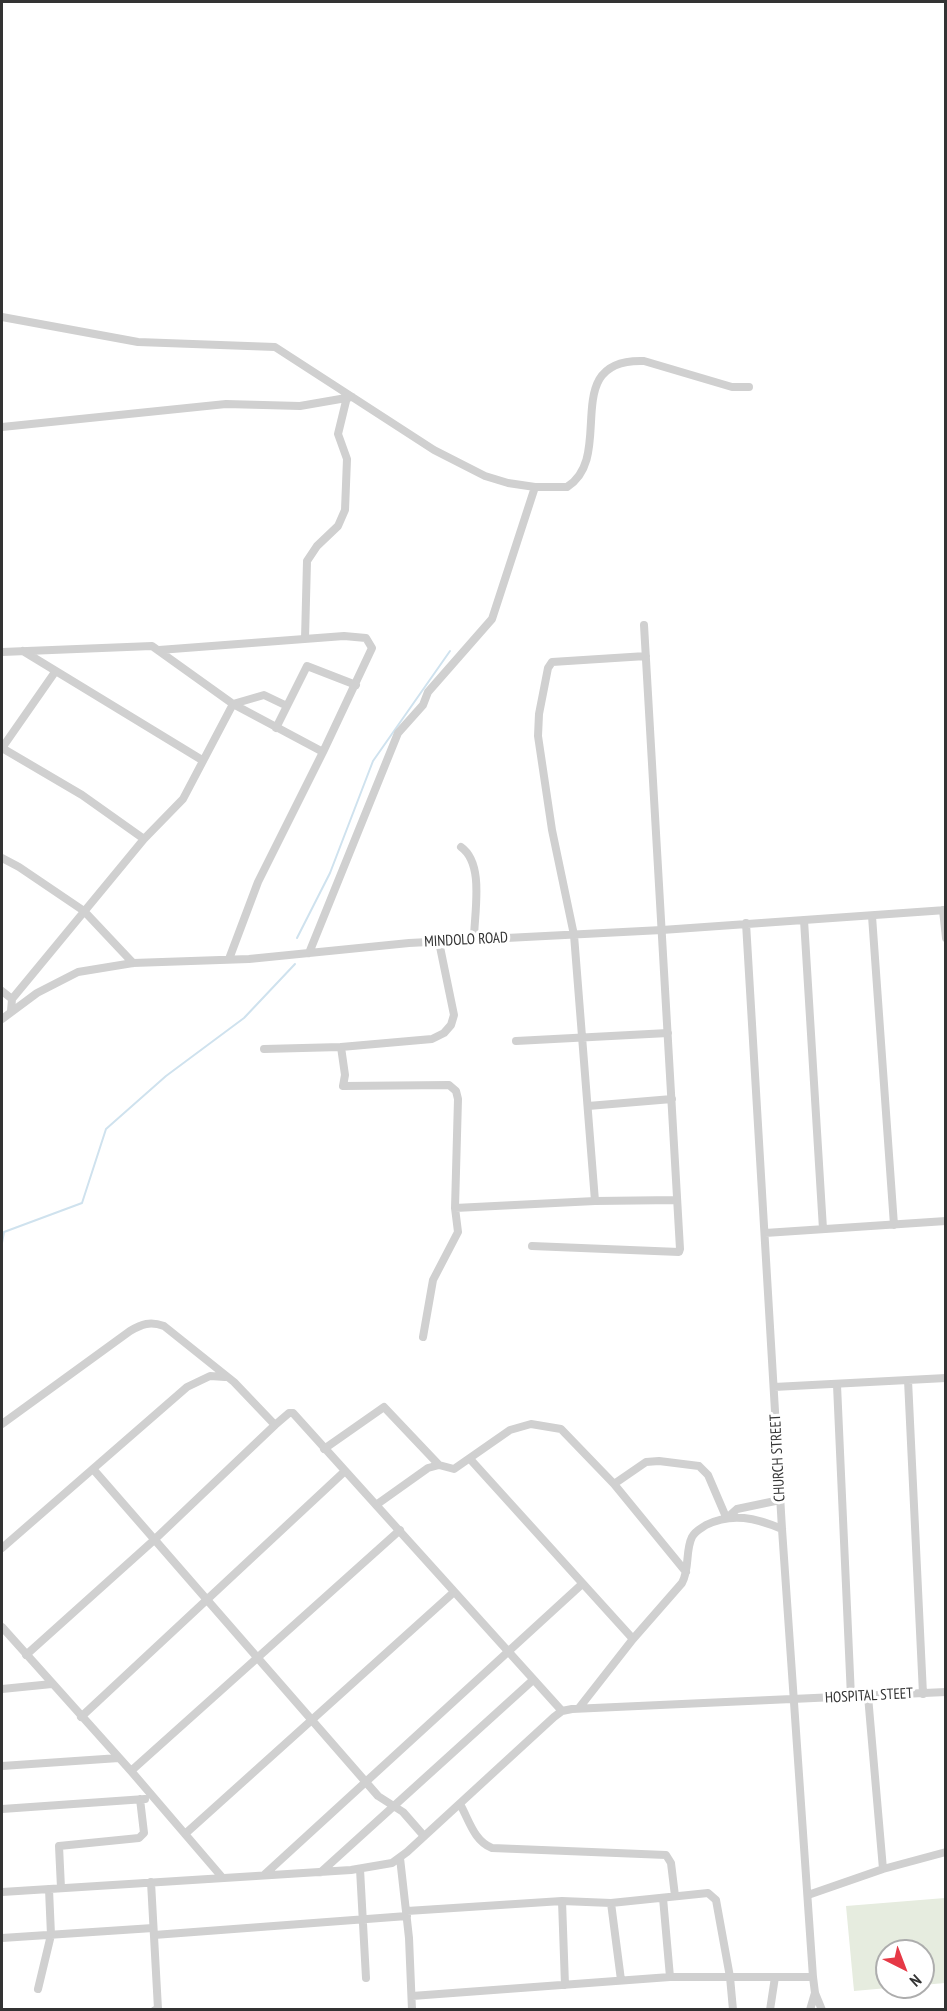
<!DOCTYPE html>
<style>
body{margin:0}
#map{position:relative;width:947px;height:2011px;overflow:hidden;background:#fff;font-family:"PT Sans Narrow",sans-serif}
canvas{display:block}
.frame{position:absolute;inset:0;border:3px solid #333;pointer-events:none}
.north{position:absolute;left:875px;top:1939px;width:60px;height:60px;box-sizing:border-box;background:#fff;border:2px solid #adadad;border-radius:50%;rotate:138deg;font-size:16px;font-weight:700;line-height:24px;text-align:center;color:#333}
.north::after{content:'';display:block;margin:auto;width:21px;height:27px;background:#e63946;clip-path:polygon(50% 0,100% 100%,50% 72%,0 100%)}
</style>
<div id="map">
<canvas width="947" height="2011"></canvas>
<div class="frame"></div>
<div class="north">N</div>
</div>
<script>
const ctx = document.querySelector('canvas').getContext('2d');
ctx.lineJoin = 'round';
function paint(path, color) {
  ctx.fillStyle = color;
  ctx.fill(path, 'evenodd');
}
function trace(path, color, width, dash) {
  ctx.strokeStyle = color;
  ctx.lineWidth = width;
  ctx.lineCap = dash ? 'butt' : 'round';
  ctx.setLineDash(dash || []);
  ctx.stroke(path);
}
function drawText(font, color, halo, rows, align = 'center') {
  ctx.font = font + ' "PT Sans Narrow",sans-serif';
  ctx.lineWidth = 6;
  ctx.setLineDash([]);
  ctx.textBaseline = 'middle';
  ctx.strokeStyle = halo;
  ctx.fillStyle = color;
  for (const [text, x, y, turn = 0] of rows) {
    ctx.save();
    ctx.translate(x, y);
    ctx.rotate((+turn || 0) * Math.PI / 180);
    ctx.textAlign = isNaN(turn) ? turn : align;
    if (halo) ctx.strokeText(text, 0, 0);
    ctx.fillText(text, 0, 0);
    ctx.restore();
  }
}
paint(new Path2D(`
 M945,1898V1983L923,1985V1951H887V1987H899L854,1991L846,1906Z`), '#e6ecdf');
trace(new Path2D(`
 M297,938L330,873L373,761L450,651
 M2,1243L4,1232L82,1203L106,1129L166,1076L244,1018L295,964`), '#cfe2ee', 2);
trace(new Path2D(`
 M2,317L138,342L275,347L434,450L485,476L508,483L535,487H567C617,456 557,358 644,361L732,387H749
 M2,427L226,404L300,406L352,397
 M305,639L307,561L317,546L338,526L345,510L347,459L338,434L347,397
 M159,650L344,636L366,638L372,648L323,752
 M23,651L202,760
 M2,652L152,646L233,704L323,752L258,882L229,959
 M646,656L552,662L548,668L539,714L538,736L552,830L574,935L595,1201L677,1200
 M276,728L307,666L356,685
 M2,748L82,795L144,839
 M2,748L55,672
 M461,847C485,864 474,913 474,940
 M2,858L19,867L84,911L133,963
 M943,910L946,938
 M872,916L894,1225
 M804,920L823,1229
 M746,923L782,1529L813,1977L815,1993L822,2010
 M309,953L398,733L423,705L428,692L492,619L535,487
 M2,991L12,999
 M11,1011L12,999L144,839L183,799L233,704L264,695L287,706
 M2,1019L37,993L78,972L133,963L249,959L409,943L662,930L946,910
 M516,1041L668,1033
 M341,1047L345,1075L343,1086L449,1085L456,1091L458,1099L455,1208
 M264,1049L341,1047L432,1039L444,1033L451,1025L454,1015L439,942
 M588,1106L672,1099
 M765,1233L946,1221
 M532,1246L679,1252L680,1249L644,625
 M423,1337L433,1280L458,1232L455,1208L595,1201
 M908,1380L923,1694
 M837,1385L851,1697
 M774,1387L946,1378
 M2,1424L130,1331C142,1324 150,1321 164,1326L234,1382L275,1425L289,1413H293L562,1711
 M324,1449L384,1407L439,1465
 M470,1459L633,1639
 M93,1469L378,1796L403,1812L424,1836
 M614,1484L646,1462L659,1461L699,1466L708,1475L726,1517
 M376,1505L428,1468L439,1465L454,1469L510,1430L531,1424L561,1429L614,1484L686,1572
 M728,1517L737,1509L780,1500
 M2,1548L187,1387L210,1376L225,1377
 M2,1627L131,1771L221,1876
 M26,1655L153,1541L275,1425
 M2,1689L52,1684
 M868,1696L883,1869L946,1852
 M579,1708L633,1639L682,1583C690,1569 685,1551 692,1537C695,1531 700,1529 706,1525C732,1512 756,1518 782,1529
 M81,1717L345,1471
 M2,1766L119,1758
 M131,1771L400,1530
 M460,1804C469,1820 474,1841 492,1848L666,1855L671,1863L675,1896
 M2,1809L145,1799
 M185,1834L454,1592
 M400,1858L409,1938L412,2010
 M360,1869L366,1978
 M321,1872L533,1680
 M264,1875L581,1585
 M151,1882L158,2009L155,2010
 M61,1888L59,1846L139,1838L144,1833L140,1799
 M2,1892L351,1870L392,1863L407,1852L554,1717L562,1711L572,1709L946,1692
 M808,1895L883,1869
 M663,1898L670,1977
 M562,1901L565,1985
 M611,1903L621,1980
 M407,1911L562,1901L611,1903L708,1893L716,1900L730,1977H670L412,1996
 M154,1935L407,1916
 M2,1938L153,1928
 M38,1989L51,1935L49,1889
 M733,2010L730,1977H813
 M770,2010L775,1977
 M810,2010L815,1993`), '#d0d0d0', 8);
drawText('15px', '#333', '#fff', [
 ["MINDOLO ROAD",466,940,-3],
 ["CHURCH STREET",778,1458,-93],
 ["HOSPITAL STEET",869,1696,-3]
]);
</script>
